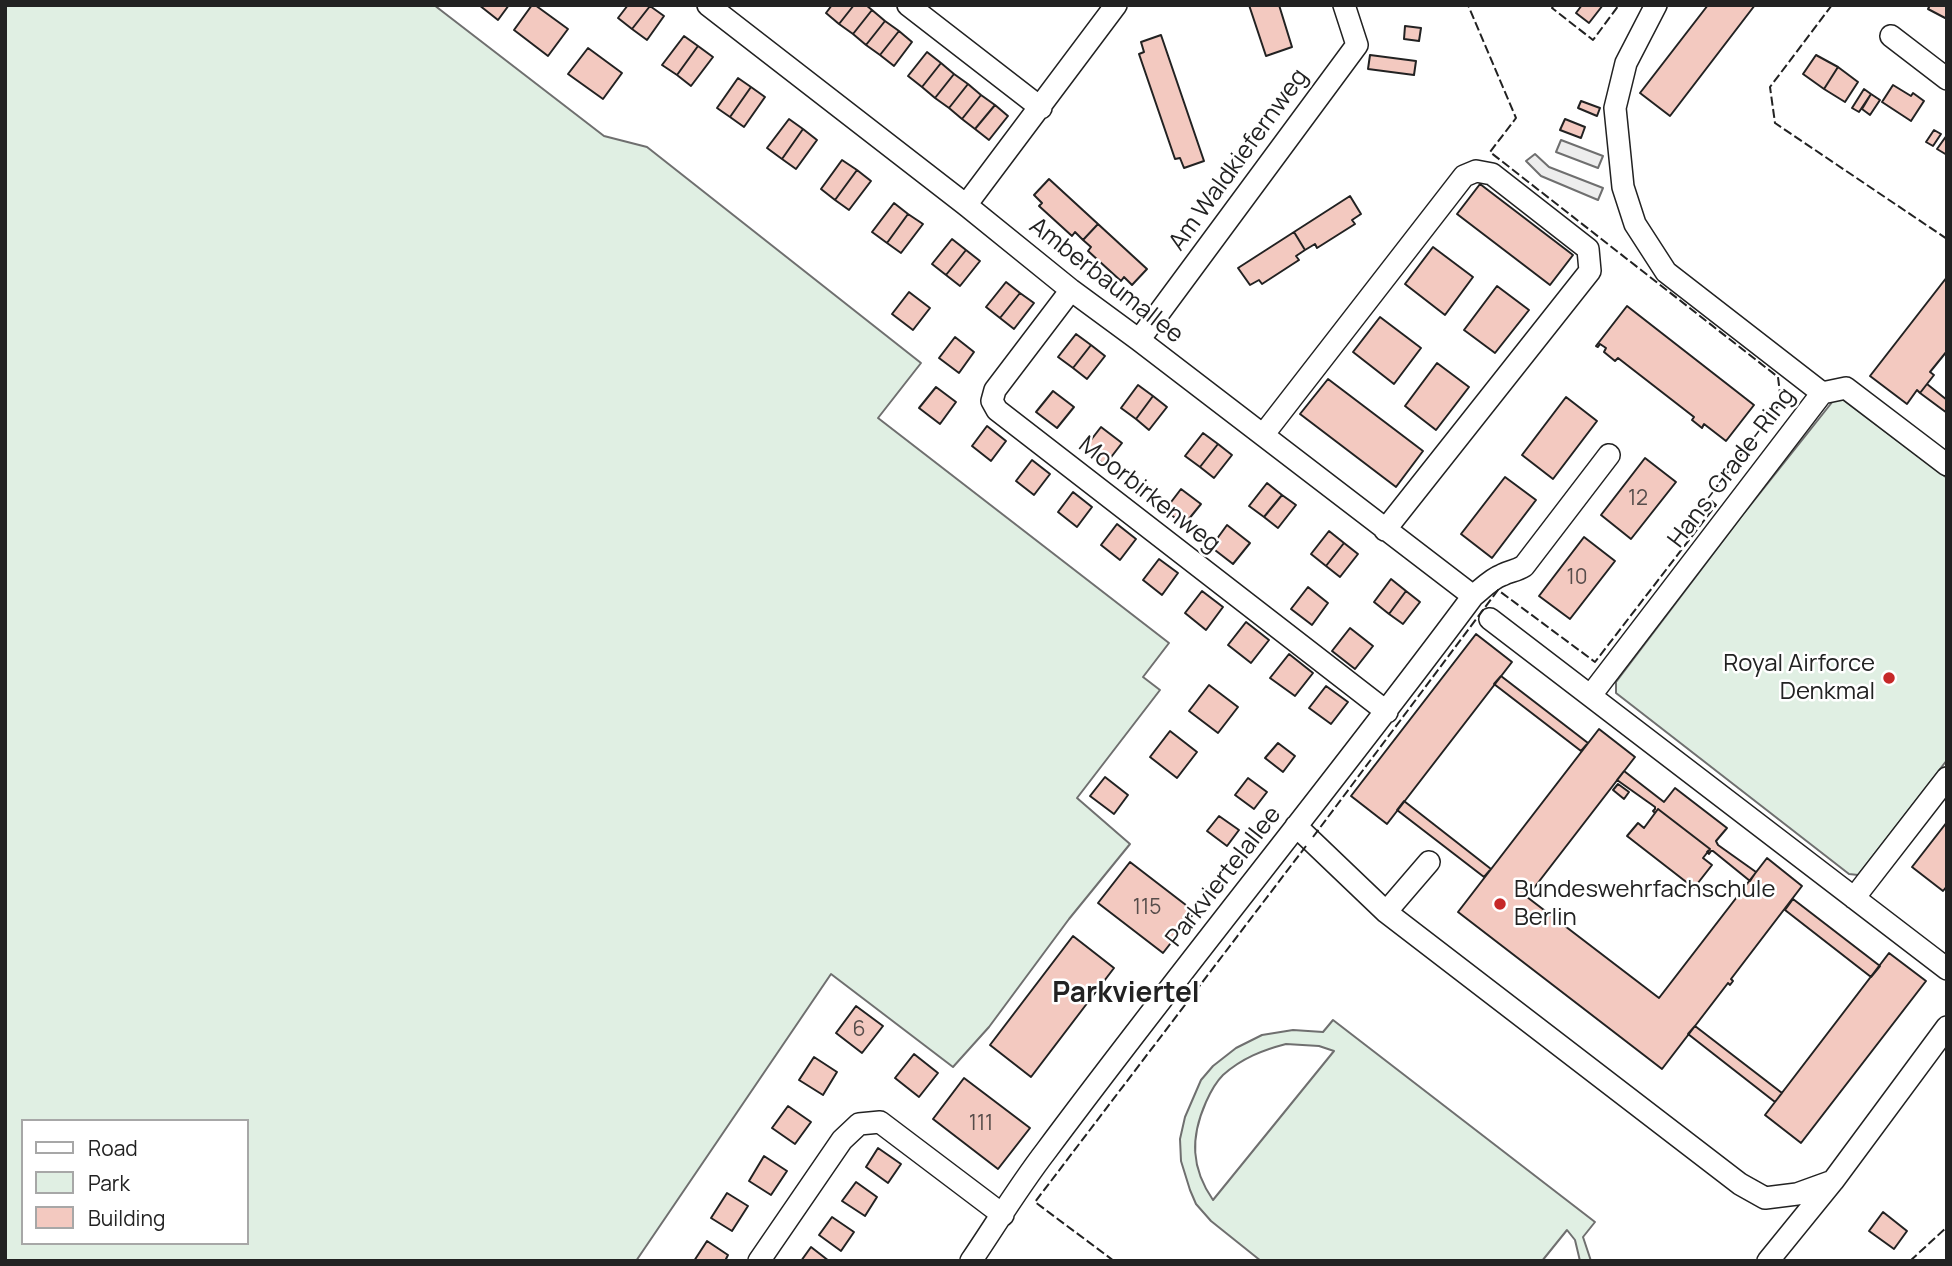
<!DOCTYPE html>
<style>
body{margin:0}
#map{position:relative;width:1952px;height:1266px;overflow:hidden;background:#fff;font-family:Manrope,sans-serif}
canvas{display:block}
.frame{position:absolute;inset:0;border:7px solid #222;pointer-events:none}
.legend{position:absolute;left:21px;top:1119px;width:228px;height:126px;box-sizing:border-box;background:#fff;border:2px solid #a7a7a7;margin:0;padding:9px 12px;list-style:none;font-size:21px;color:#222}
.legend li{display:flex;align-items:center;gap:14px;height:35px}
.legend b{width:35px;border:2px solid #a7a7a7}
</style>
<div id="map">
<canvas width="1952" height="1266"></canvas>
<div class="frame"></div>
<ul class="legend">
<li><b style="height:9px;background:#fff"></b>Road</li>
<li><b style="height:19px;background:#e0efe3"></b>Park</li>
<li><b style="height:19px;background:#f3c9c0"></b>Building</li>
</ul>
</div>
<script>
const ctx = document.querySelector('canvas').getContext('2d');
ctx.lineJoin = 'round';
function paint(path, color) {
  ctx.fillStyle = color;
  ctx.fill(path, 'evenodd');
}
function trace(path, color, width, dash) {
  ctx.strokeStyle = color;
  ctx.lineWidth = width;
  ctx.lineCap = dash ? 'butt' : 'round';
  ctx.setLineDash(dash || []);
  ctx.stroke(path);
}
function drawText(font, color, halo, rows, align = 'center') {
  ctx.font = font + ' Manrope,sans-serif';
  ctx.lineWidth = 5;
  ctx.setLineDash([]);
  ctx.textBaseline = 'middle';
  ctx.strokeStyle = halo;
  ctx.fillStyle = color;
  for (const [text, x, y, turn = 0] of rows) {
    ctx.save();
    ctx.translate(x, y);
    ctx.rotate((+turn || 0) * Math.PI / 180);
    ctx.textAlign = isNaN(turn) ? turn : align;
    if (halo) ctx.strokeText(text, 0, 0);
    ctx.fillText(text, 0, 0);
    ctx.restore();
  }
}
const green = new Path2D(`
 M5,5H434L604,136L647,147L921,363L878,418L1169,643L1143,677L1160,690L1077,798L1130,844L1069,919L989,1027L953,1067L831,974L636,1261H5ZM23,1121H247V1243H23Z
 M1842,399L1947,478V760L1858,875L1849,874L1616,693V682L1741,517L1833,401Z
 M1333,1020L1595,1222L1583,1237L1591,1261H1580L1575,1240L1567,1230L1542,1261H1261L1211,1221L1196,1204L1190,1190L1181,1161L1180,1139L1185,1117L1201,1080L1213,1066L1236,1048L1262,1035L1293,1030L1323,1032ZM1286,1044L1319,1046L1334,1051L1213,1200C1191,1168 1190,1138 1206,1102C1210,1093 1216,1082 1223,1075C1242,1058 1263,1050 1286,1044Z`);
paint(green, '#e0efe3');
trace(green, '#6f6f6f', 2);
const parking = new Path2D(`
 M1561,140L1603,156L1598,168L1556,152Z
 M1535,154L1549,167L1603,188L1598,200L1541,176L1526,161Z`);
paint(parking, '#ededed');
trace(parking, '#6f6f6f', 2);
const building = new Path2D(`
 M479,5H509L498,20Z
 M532,5H535L568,29L548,56L514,30Z
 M628,5L650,6L632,29L618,18Z
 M832,5H854L839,24L826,13Z
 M854,5H866L872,10L853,34L839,24Z
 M1249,5H1279L1292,47L1266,56Z
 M1582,5H1603L1589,23L1576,13Z
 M1708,5H1755L1670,116L1640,93Z
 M1930,5H1947V19L1928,9Z
 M650,6L664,16L647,40L632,29Z
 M872,10L885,21L866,45L853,34Z
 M885,21L899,31L880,55L866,45Z
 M1405,26L1421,28L1419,41L1404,39Z
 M899,31L912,42L894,66L880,55Z
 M1161,35L1204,161L1184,168L1180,158L1175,159L1139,54L1144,52L1141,42Z
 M684,36L698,46L677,75L662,65Z
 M698,46L713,57L691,86L677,75Z
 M588,48L622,73L603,99L568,74Z
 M927,52L941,63L922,87L908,76Z
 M1370,55L1416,61L1414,75L1368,69Z
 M1816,55L1838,67L1824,89L1803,74Z
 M941,63L954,74L935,98L922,87Z
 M1838,67L1858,82L1845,102L1824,89Z
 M954,74L968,84L949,108L935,98Z
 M738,78L751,87L730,117L717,108Z
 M968,84L981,95L962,119L949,108Z
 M1893,85L1911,96L1913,93L1924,101L1911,121L1882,102Z
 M751,87L765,97L744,127L730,117Z
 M1864,89L1871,94L1859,112L1852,108Z
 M1871,94L1880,100L1870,115L1862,109Z
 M981,95L995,105L975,129L962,119Z
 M1581,101L1600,108L1597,116L1578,108Z
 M995,105L1008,116L989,140L975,129Z
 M789,119L803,129L782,159L767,148Z
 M1565,119L1585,127L1581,138L1560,130Z
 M803,129L817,140L796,169L782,159Z
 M1934,130L1941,134L1933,146L1926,142Z
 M1947,135V155L1937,149Z
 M842,160L857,170L835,200L821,189Z
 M857,170L871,181L849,210L835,200Z
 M1049,179L1098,224L1083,240L1075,232L1072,236L1039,206L1042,203L1034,195Z
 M1480,184L1573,255L1550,285L1457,214Z
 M1350,196L1361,214L1352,220L1355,224L1317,248L1315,244L1305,250L1294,232Z
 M894,203L908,214L887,243L872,232Z
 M908,214L923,224L901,253L887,243Z
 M1098,224L1147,269L1132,285L1124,277L1121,281L1088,251L1091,247L1083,240Z
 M1294,232L1305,250L1296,256L1299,260L1262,284L1259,280L1250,285L1238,268Z
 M952,239L966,250L946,275L932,264Z
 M1433,247L1473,277L1445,315L1405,284Z
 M966,250L980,261L960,286L946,275Z
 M1947,277V351L1930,372L1934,375L1920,393L1917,390L1907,404L1870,376Z
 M1006,282L1020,293L1000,318L986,307Z
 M1497,286L1529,310L1495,353L1464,330Z
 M909,292L930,308L913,330L892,314Z
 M1020,293L1034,303L1014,329L1000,318Z
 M1627,306L1754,405L1726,441L1704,424L1702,428L1692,420L1694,417L1618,358L1615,361L1604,352L1606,348L1600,344L1598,347L1596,346Z
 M1380,317L1421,348L1394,384L1353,352Z
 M1076,334L1091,345L1073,368L1058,357Z
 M955,337L974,352L959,373L939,358Z
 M1091,345L1105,356L1087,379L1073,368Z
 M1437,363L1469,387L1436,430L1405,406Z
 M1328,379L1423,451L1396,487L1300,414Z
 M1927,384L1947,400V413L1920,393Z
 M1138,385L1153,396L1136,419L1121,408Z
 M936,387L956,402L940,424L919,408Z
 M1053,391L1074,407L1057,428L1036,412Z
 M1153,396L1167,407L1149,430L1136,419Z
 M1566,397L1597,421L1553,479L1522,455Z
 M987,426L1006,441L991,461L972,446Z
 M1101,427L1122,443L1105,465L1084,449Z
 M1203,433L1218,444L1200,467L1185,456Z
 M1218,444L1232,455L1214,478L1200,467Z
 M1645,458L1676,482L1631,539L1601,515Z
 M1032,460L1050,474L1034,495L1016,481Z
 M1505,477L1536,500L1492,558L1461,534Z
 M1267,483L1282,495L1264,517L1249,506Z
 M1181,489L1201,504L1184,525L1165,510Z
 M1073,492L1092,507L1077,527L1058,512Z
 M1282,495L1296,505L1278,528L1264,517Z
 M1117,524L1136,539L1120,560L1101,545Z
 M1227,525L1250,543L1233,564L1211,547Z
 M1329,531L1344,543L1326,566L1311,554Z
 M1584,537L1615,561L1570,619L1539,596Z
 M1344,543L1358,554L1340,577L1326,566Z
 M1159,559L1178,573L1162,595L1143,580Z
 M1391,579L1406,591L1389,614L1374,602Z
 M1308,587L1328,603L1312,625L1291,609Z
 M1202,591L1223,607L1206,630L1185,613Z
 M1406,591L1420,602L1403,624L1389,614Z
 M1246,622L1269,640L1251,663L1228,645Z
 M1350,628L1373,646L1355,669L1332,651Z
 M1476,634L1512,662L1387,824L1351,796Z
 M1289,654L1313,673L1295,696L1270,678Z
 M1501,676L1588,743L1581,751L1494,684Z
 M1209,685L1238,707L1218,733L1189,711Z
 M1326,686L1348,702L1331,724L1309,708Z
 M1599,729L1635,757L1527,897L1659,998L1767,858L1802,886L1731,979L1733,981L1730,985L1728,983L1662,1069L1458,912Z
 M1170,731L1197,752L1177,778L1150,757Z
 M1278,743L1295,756L1283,772L1265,758Z
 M1624,771L1664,802L1675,788L1727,828L1716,841L1718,845L1756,872L1750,881L1713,851H1711L1709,854L1707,852L1710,849L1658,809L1655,813L1653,811L1655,809V807L1617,780Z
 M1105,777L1128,795L1114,814L1090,796Z
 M1248,778L1267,792L1254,809L1235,795Z
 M1618,784L1629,792L1624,799L1613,790Z
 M1404,801L1491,869L1484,877L1397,810Z
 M1658,809L1710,849L1703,858L1712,865L1694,888L1627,836L1638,823L1644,828Z
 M1219,816L1239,830L1227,846L1207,831Z
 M1947,822V886L1943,891L1912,867Z
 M1130,862L1195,912L1163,953L1098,903Z
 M1793,899L1880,966L1871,977L1785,910Z
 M1073,936L1114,968L1031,1077L990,1045Z
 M1889,953L1926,981L1801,1143L1765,1115Z
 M856,1006L883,1026L862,1053L836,1033Z
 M1695,1026L1782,1093L1775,1102L1688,1034Z
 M914,1054L938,1073L919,1097L895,1078Z
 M814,1057L837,1072L823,1095L799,1080Z
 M964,1078L1030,1128L998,1169L933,1119Z
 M788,1106L811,1122L795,1144L772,1128Z
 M878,1148L901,1164L888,1183L866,1167Z
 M764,1156L787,1171L771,1195L749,1181Z
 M856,1182L877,1197L865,1216L842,1201Z
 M727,1193L748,1206L732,1231L711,1218Z
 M1883,1212L1907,1231L1894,1249L1869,1231Z
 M832,1217L854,1232L841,1251L819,1235Z
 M707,1241L728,1255L725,1261H694Z
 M811,1247L829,1261H801Z`);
paint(building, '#f3c9c0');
trace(building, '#222', 2);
const minor = new Path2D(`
 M708,5L966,205L1071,290L1139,340L1473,596
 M908,5L1041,108
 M1656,5L1626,63L1615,108L1623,187L1635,224L1666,272L1822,393
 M1891,36L1947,79
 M966,205L1116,5
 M1071,290L995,390L992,401L997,410L1387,712
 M1139,340L1357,45L1344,5
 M1263,435L1464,176L1476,171L1492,174L1588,249L1590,271L1385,530
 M1490,619L1947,969
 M1591,695L1822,393L1846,388L1947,465
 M1296,826L1386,912L1740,1184L1765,1198L1797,1194L1833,1181L1947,1027
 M1854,898L1947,778
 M1386,912L1429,862
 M759,1261L842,1140L859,1124L880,1122L1003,1215
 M971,1261C996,1224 1019,1186 1046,1151C1185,964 1334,783 1473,596C1482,589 1491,579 1502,575C1510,571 1516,571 1524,566L1609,455
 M1768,1261L1833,1181`);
trace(minor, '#222', 24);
trace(minor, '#fff', 21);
trace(new Path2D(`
 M1554,5L1552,8L1593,40L1619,5
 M1832,5L1770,87L1775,123L1947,239
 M1313,837L1498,590L1595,662L1716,505L1708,498L1781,402L1778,377L1490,152L1516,118L1468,5
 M1114,1261L1035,1202L1306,846
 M1910,1261L1947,1227`), '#222', 2, [9, 3.5]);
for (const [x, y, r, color] of [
 [1889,678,7,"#c62828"],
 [1500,904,7,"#c62828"]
]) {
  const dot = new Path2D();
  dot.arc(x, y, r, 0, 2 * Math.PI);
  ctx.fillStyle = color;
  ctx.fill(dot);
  trace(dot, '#fff', 2.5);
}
drawText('21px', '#564c4a', null, [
 ["12",1638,499],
 ["10",1577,578],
 ["115",1147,908],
 ["6",859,1030],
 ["111",981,1124]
]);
drawText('24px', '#222', '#fff', [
 ["Am Waldkiefernweg",1239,160,-54],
 ["Amberbaumallee",1106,281,38],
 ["Hans-Grade-Ring",1732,468,-53],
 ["Moorbirkenweg",1149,495,38],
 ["Parkviertelallee",1224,877,-52]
]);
drawText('24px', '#222', '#fff', [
 ["Royal Airforce",1875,664],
 ["Denkmal",1875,692],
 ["Bundeswehrfachschule",1514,890,"left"],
 ["Berlin",1514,918,"left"]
], 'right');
drawText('bold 28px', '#222', '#fff', [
 ["Parkviertel",1126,994]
]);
</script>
